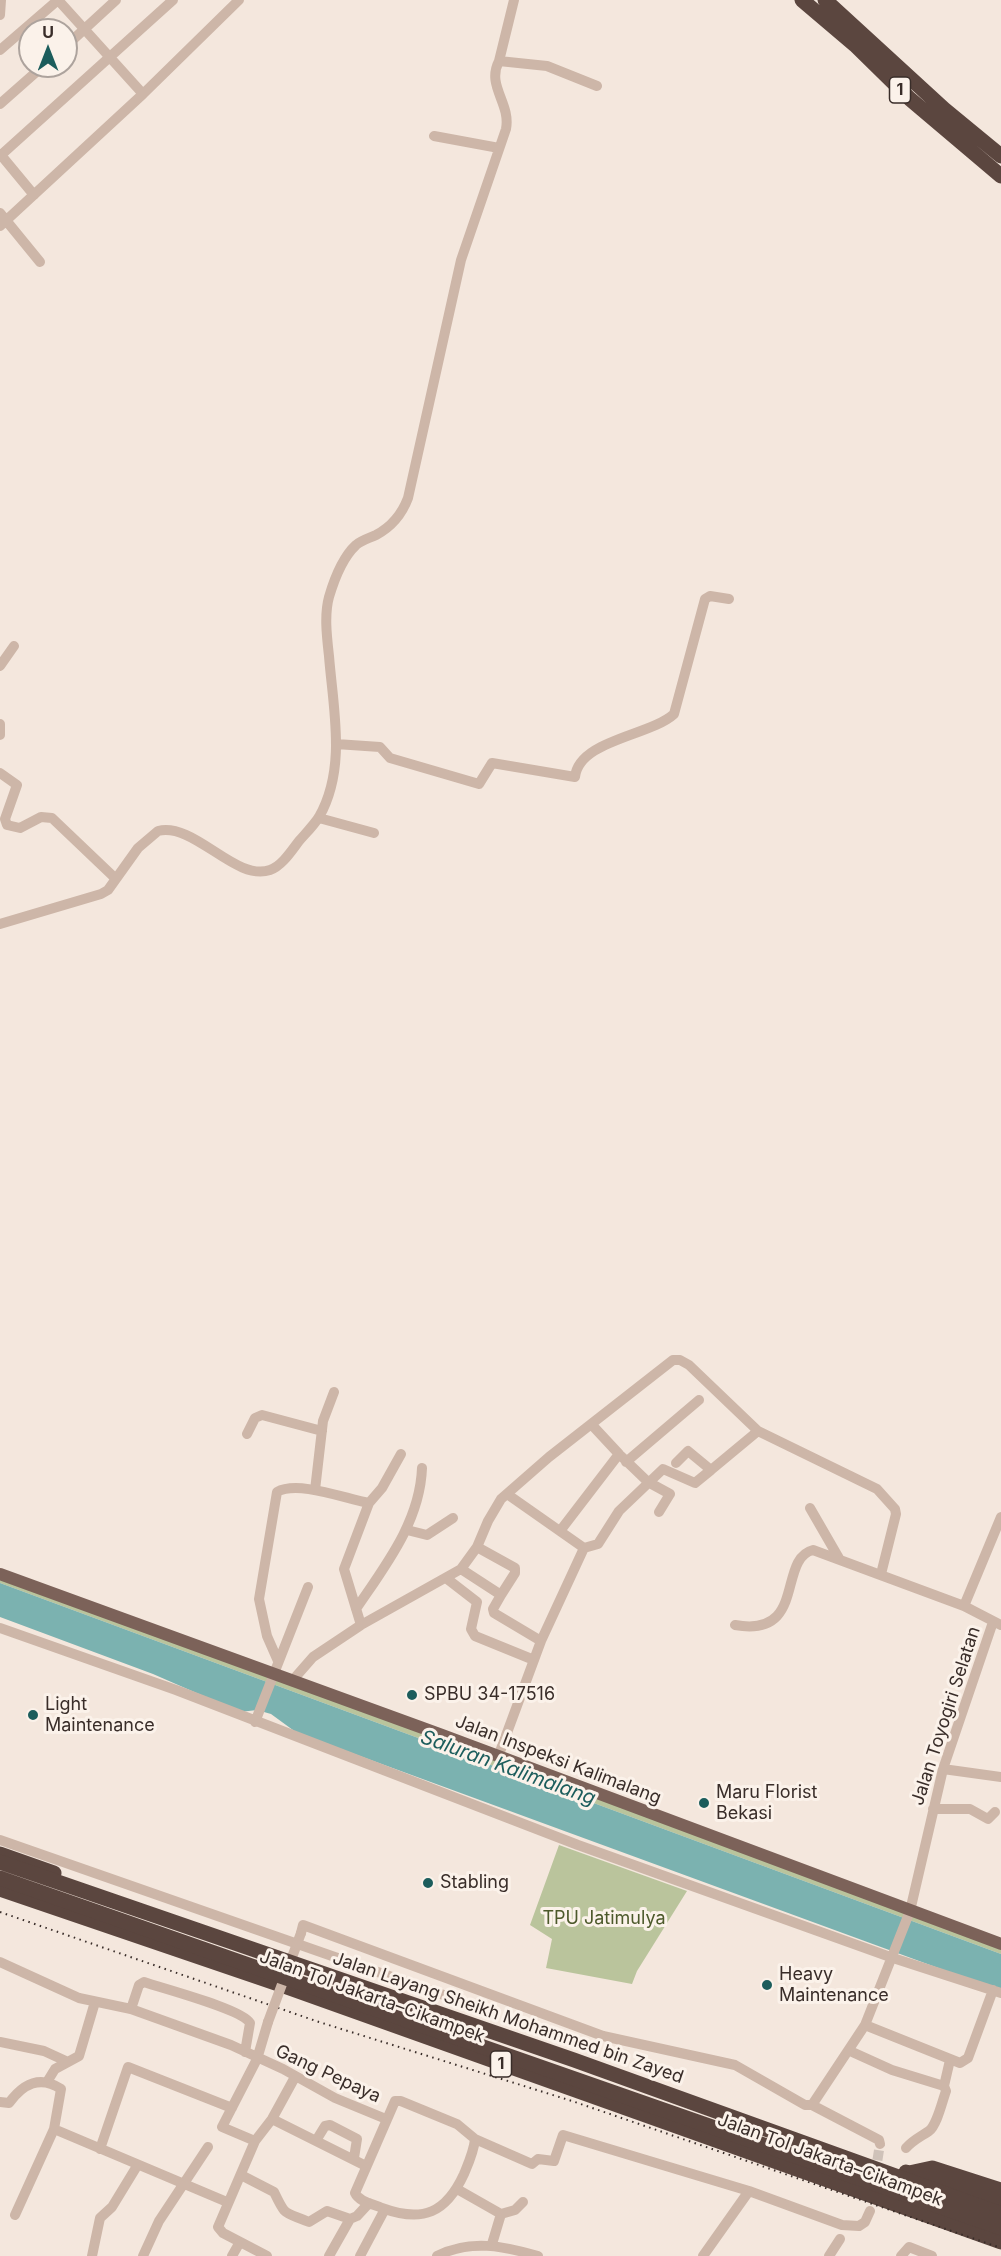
<!DOCTYPE html>
<meta charset="utf-8">
<style>
body{margin:0}
#map{position:relative;width:1001px;height:2256px;overflow:hidden;background:#f4e7dd;font-family:Inter,sans-serif}
canvas{display:block}
.north{position:absolute;left:18px;top:18px;width:60px;height:60px;box-sizing:border-box;background:#fbf2ea;border:2px solid #ada39d;border-radius:50%;rotate:0deg;font-size:16px;font-weight:700;line-height:24px;text-align:center;color:#392d29}
.north::after{content:'';display:block;margin:auto;width:21px;height:27px;background:#1c5d5c;clip-path:polygon(50% 0,100% 100%,50% 72%,0 100%)}
</style>
<div id="map">
<canvas width="1001" height="2256"></canvas>
<div class="north">U</div>
</div>
<script>
const ctx = document.querySelector('canvas').getContext('2d');
ctx.lineJoin = 'round';
function paint(path, color) {
  ctx.fillStyle = color;
  ctx.fill(path, 'evenodd');
}
function trace(path, color, width, dash) {
  ctx.strokeStyle = color;
  ctx.lineWidth = width;
  ctx.lineCap = dash ? 'butt' : 'round';
  ctx.setLineDash(dash || []);
  ctx.stroke(path);
}
function drawText(font, color, halo, rows, align = 'center') {
  ctx.font = font + ' Inter,sans-serif';
  ctx.lineWidth = 6;
  ctx.setLineDash([]);
  ctx.textBaseline = 'middle';
  ctx.strokeStyle = halo;
  ctx.fillStyle = color;
  for (const [text, x, y, turn = 0] of rows) {
    ctx.save();
    ctx.translate(x, y);
    ctx.rotate((+turn || 0) * Math.PI / 180);
    ctx.textAlign = isNaN(turn) ? turn : align;
    if (halo) ctx.strokeText(text, 0, 0);
    ctx.fillText(text, 0, 0);
    ctx.restore();
  }
}
paint(new Path2D(`
 M0,1574L912,1916L1001,1945V1954L0,1583Z
 M559,1845L687,1891L637,1971L632,1984L546,1968L552,1939L530,1925Z`), '#bac49c');
paint(new Path2D(`
 M0,1583L1001,1954V1991L297,1733L271,1714L257,1710L240,1712L153,1674L0,1617Z`), '#7bb2b0');
trace(new Path2D(`
 M875,2175L880,2144`), '#cfc2b9', 10, [10, 5]);
trace(new Path2D(`
 M0,15L1,0
 M66,46L116,0
 M0,50L58,0L143,94
 M499,61L547,66L597,86
 M0,104L43,66
 M434,136L499,148
 M0,154L34,195
 M1,155L173,0
 M0,213L40,262
 M0,226L143,94L239,0
 M0,666L14,646
 M0,724V735
 M336,744L380,747L390,758L479,784L492,763L575,777C579,740 650,736 674,714L705,599L710,596L729,599
 M0,773L17,785L5,819L7,825L20,828L41,817L52,818L116,879
 M319,818L374,833
 M0,924L101,894L108,890L138,848L158,831C195,822 235,882 270,870C282,866 292,850 299,841C306,833 314,825 319,817C347,768 333,708 329,656C327,638 324,615 329,597C334,580 342,558 356,545C362,540 370,538 376,535C391,527 402,514 408,498L461,260L506,129C511,103 486,86 499,61L514,0
 M247,1434L255,1418L262,1415L322,1431
 M621,1456L648,1482L670,1494L659,1512
 M626,1462L699,1400
 M711,1470L758,1431
 M315,1490L323,1421L334,1392
 M810,1508L840,1560
 M407,1530L427,1535L453,1518
 M560,1531L619,1454L592,1425
 M477,1547L515,1568V1573L501,1595
 M584,1548L598,1544L619,1511L663,1469L695,1483L711,1470L688,1451L676,1463
 M461,1569L501,1595L493,1609L494,1613L541,1641
 M446,1578L477,1602L471,1629L475,1636L534,1660
 M964,1606L1001,1517
 M356,1609C385,1566 420,1522 422,1468
 M361,1625L344,1569L369,1503L382,1488L401,1454
 M735,1625C807,1638 777,1559 813,1550L964,1606L1001,1625
 M0,1628L176,1690L578,1845L893,1958L1001,1993
 M278,1661L267,1636L259,1599L277,1492C298,1480 346,1499 369,1503
 M292,1681L313,1657L361,1625L461,1569L477,1547L488,1521L501,1499L549,1457L673,1360H680L689,1365L758,1431L877,1489L895,1509L896,1514L881,1574
 M255,1722L308,1587
 M498,1757L541,1641L584,1548L507,1494
 M943,1769L1001,1777
 M933,1809H970L988,1819L995,1812
 M0,1840L495,2013
 M301,1933L303,1925L603,2036L735,2065L805,2105H812
 M0,1962L79,1998L131,2009L231,2045L283,2069L335,2098L386,2119
 M131,2009L139,1985L144,1982C164,1989 242,2009 250,2023L245,2052
 M865,2025L960,2063L968,2058L993,1990
 M0,2042L44,2051L68,2062
 M850,2051L892,2070L944,2086
 M47,2082L55,2069L79,2056L95,2002
 M395,2101H401L457,2124L475,2139C474,2151 469,2162 464,2174C446,2213 423,2223 382,2208C373,2204 359,2202 355,2193Z
 M0,2102L9,2103C23,2084 40,2075 61,2089L54,2129L15,2215
 M812,2105L865,2025L910,1911L943,1769L993,1622
 M812,2105L879,2140L880,2144
 M272,2119L366,2166
 M54,2129L227,2202
 M317,2139L325,2126L330,2125L357,2139L354,2158
 M475,2139L532,2164L538,2159L554,2161L563,2135L749,2191L842,2225L859,2226L865,2222L870,2211
 M255,2141L222,2127L257,2059L268,2022
 M906,2148C913,2140 920,2137 929,2131C937,2125 942,2102 946,2091L944,2086L950,2060
 M100,2149L128,2067L232,2108
 M241,2175L274,2192C286,2217 283,2211 309,2222L327,2211L350,2219
 M457,2189L501,2214
 M492,2244L501,2214L515,2210L523,2202
 M92,2256L100,2218L112,2207L137,2166
 M143,2256L159,2221L208,2147
 M232,2256L240,2242
 M267,2256L223,2233L218,2227L255,2141L272,2119L295,2077
 M329,2256L350,2219L357,2216L369,2203
 M360,2256L385,2209
 M437,2256C470,2239 504,2246 538,2256
 M703,2256L749,2191
 M829,2256L840,2239
 M901,2256L909,2247L932,2256`), '#cdb6a8', 10);
trace(new Path2D(`
 M0,1574L442,1735L1001,1944`), '#7c6259', 12);
trace(new Path2D(`
 M802,0L855,45L910,99L1001,176
 M825,0L944,109L1001,156
 M0,1854L54,1873
 M0,1889L281,1985L1001,2242
 M906,2172L1001,2205
 M909,2173L932,2168L1001,2190`), '#5b463f', 15);
trace(new Path2D(`
 M0,1912L319,2022L572,2101L1001,2248`), '#392d29', 2, [1.5, 4.5]);
trace(new Path2D(`
 M268,2022L301,1933`), '#cdb6a8', 10);
trace(new Path2D(`
 M0,1862L574,2060L1001,2214
 M0,1878L1001,2228`), '#5b463f', 15);
for (const [x, y, r, color] of [
 [412,1695,6,"#1c5d5c"],
 [33,1715,6,"#1c5d5c"],
 [704,1803,6,"#1c5d5c"],
 [428,1883,6,"#1c5d5c"],
 [767,1985,6,"#1c5d5c"]
]) {
  const dot = new Path2D();
  dot.arc(x, y, r, 0, 2 * Math.PI);
  ctx.fillStyle = color;
  ctx.fill(dot);
  trace(dot, '#fbf2ea', 2);
}
for (const [x, y, w] of [
 [900,90,21],
 [501,2064,21]
]) {
  const box = new Path2D();
  box.roundRect(x - w / 2, y - 13, w, 26, 4.5);
  ctx.fillStyle = '#fbf2ea';
  ctx.fill(box);
  trace(box, '#392d29', 1.5);
}
drawText('bold 16px', '#392d29', null, [
 ["1",900,90],
 ["1",501,2064]
]);
drawText('18px', '#392d29', '#fbf2ea', [
 ["SPBU 34-17516",424,1695],
 ["Light",45,1705],
 ["Maintenance",45,1726],
 ["Maru Florist",716,1793],
 ["Bekasi",716,1814],
 ["Stabling",440,1883],
 ["Heavy",779,1975],
 ["Maintenance",779,1996]
], 'left');
drawText('18px', '#392d29', '#fbf2ea', [
 ["Jalan Toyogiri Selatan",946,1716,-72],
 ["Jalan Inspeksi Kalimalang",558,1760,21],
 ["Jalan Tol Jakarta–Cikampek",372,1997,20],
 ["Jalan Layang Sheikh Mohammed bin Zayed",508,2018,19],
 ["Gang Pepaya",328,2074,25],
 ["Jalan Tol Jakarta–Cikampek",830,2160,20]
]);
drawText('18px', '#4c592b', '#fbf2ea', [
 ["TPU Jatimulya",604,1919]
]);
drawText('italic 20px', '#1c5d5c', '#fbf2ea', [
 ["Saluran Kalimalang",508,1768,20]
]);
</script>
